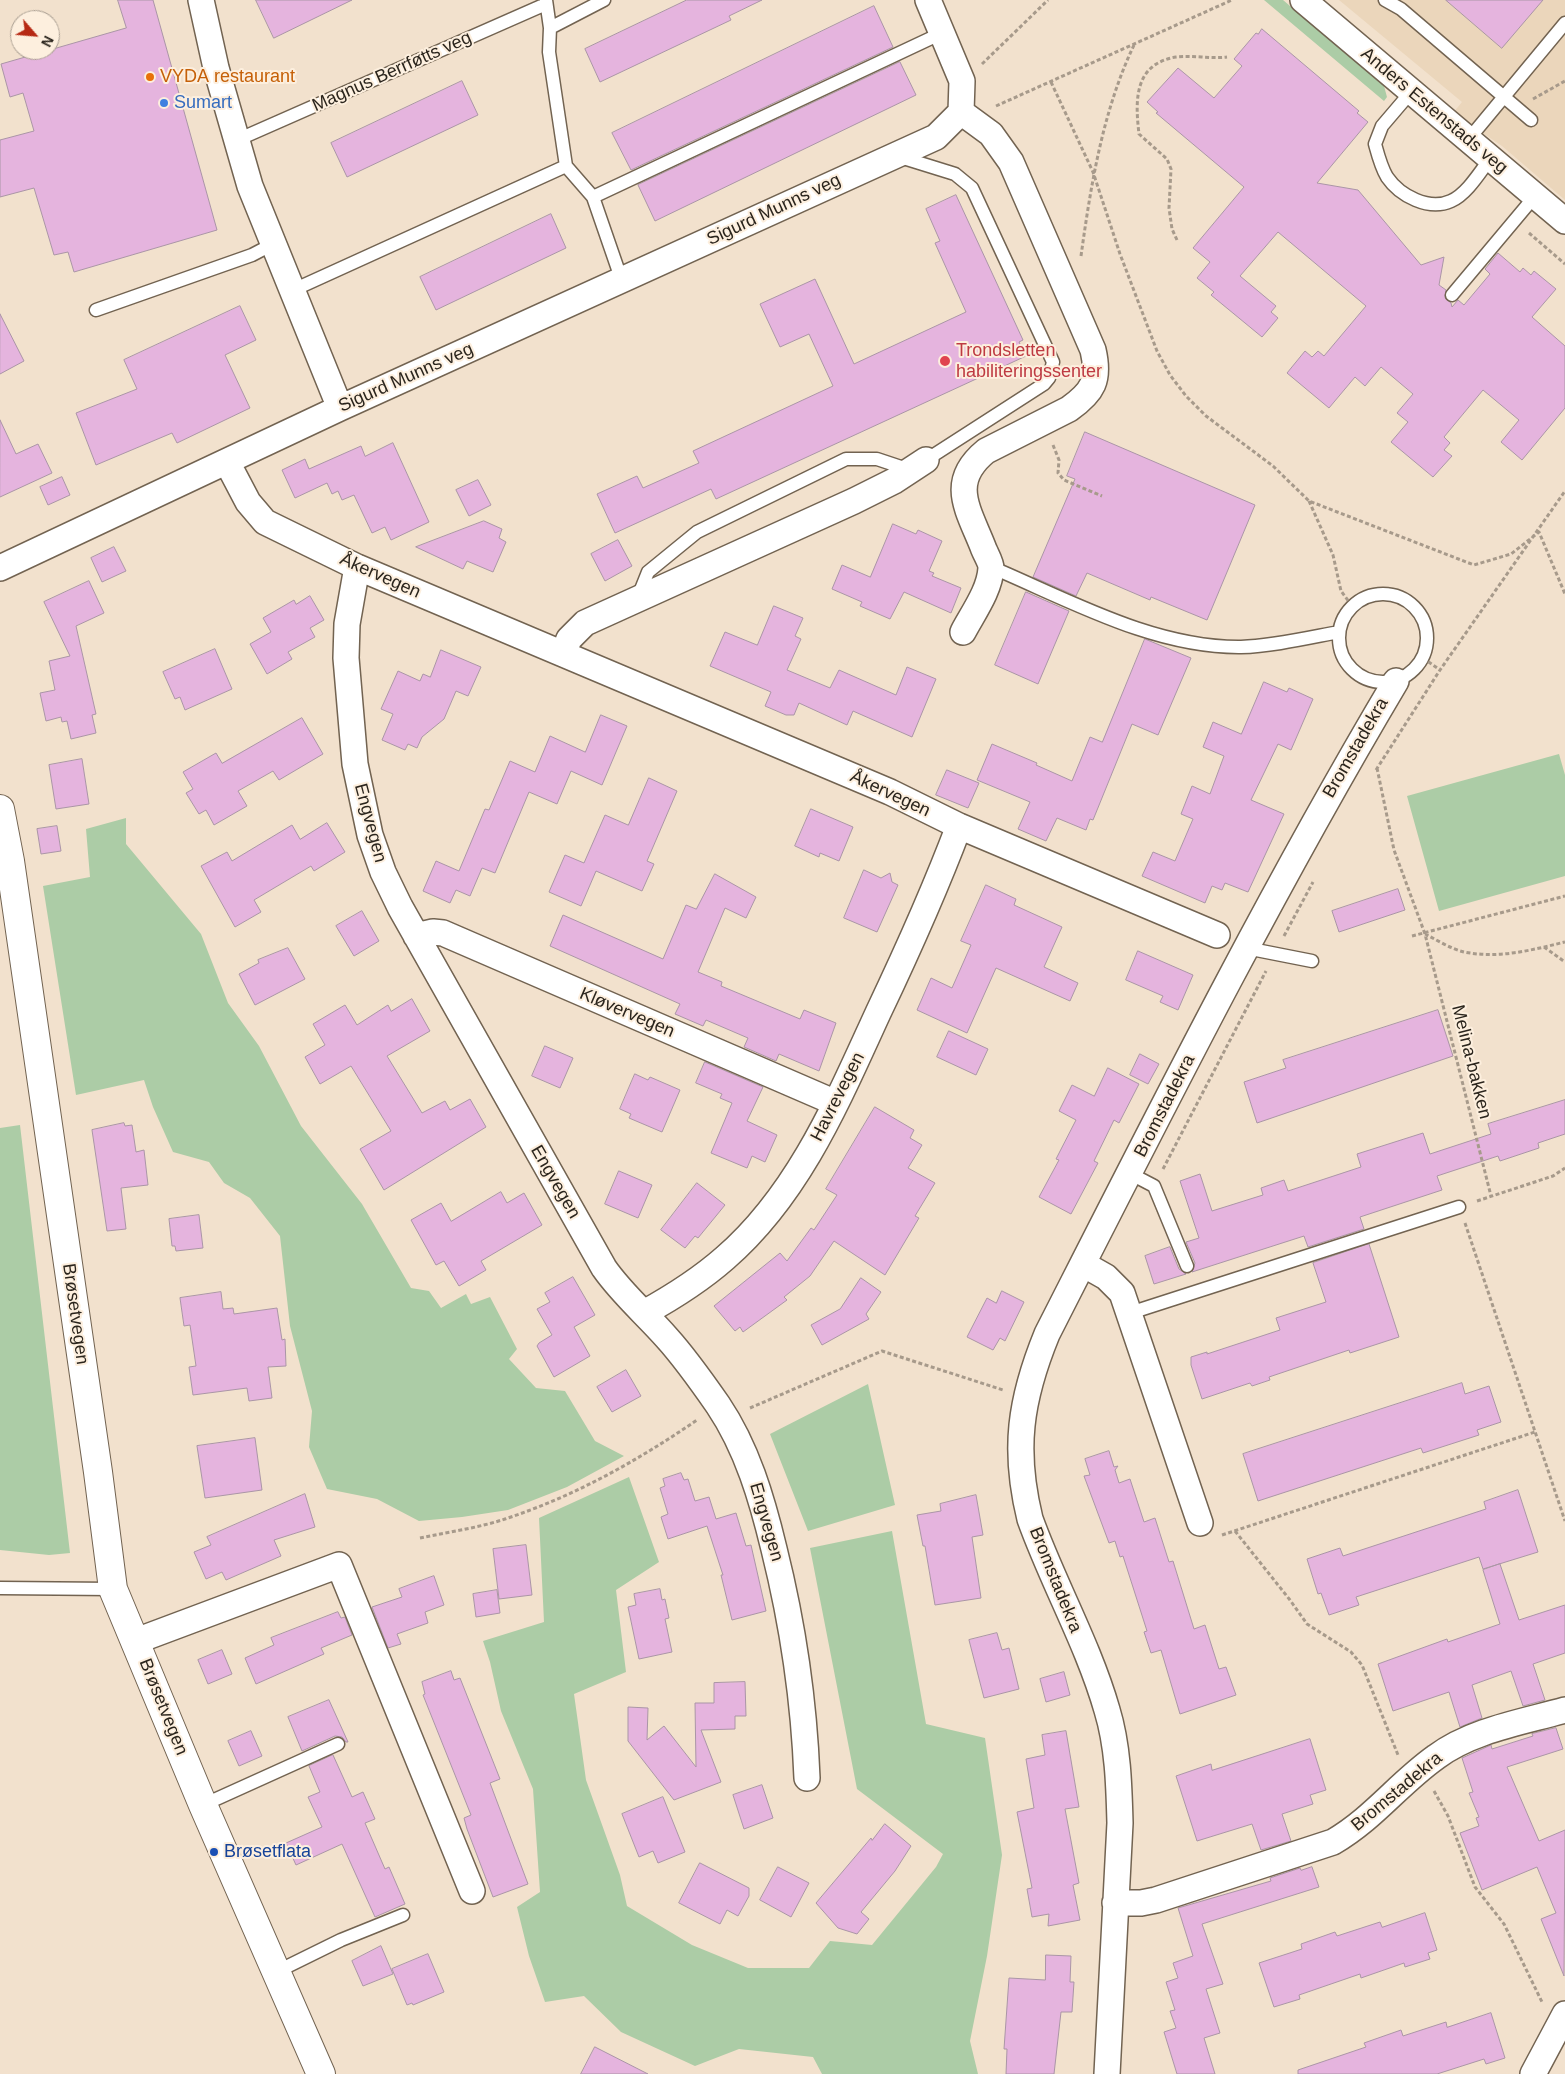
<!DOCTYPE html>
<meta charset="utf-8">
<style>
body{margin:0}
#map{position:relative;width:1565px;height:2074px;overflow:hidden;background:#f2e1cd;font-family:Helvetica,sans-serif}
canvas{display:block}
.north{position:absolute;left:10px;top:10px;width:50px;height:50px;box-sizing:border-box;background:#fdefde;border:1px solid #a99e91;border-radius:50%;rotate:117deg;font-size:14px;font-weight:700;line-height:20px;text-align:center;color:#2b251d}
.north::after{content:'';display:block;margin:auto;width:18px;height:22px;background:#b62914;clip-path:polygon(50% 0,100% 100%,50% 72%,0 100%)}
</style>
<div id="map">
<canvas width="1565" height="2074"></canvas>
<div class="north">N</div>
</div>
<script>
const ctx = document.querySelector('canvas').getContext('2d');
ctx.lineJoin = 'round';
function paint(path, color) {
  ctx.fillStyle = color;
  ctx.fill(path, 'evenodd');
}
function trace(path, color, width, dash) {
  ctx.strokeStyle = color;
  ctx.lineWidth = width;
  ctx.lineCap = dash ? 'butt' : 'round';
  ctx.setLineDash(dash || []);
  ctx.stroke(path);
}
function drawText(font, color, halo, rows, align = 'center') {
  ctx.font = font + ' Helvetica,sans-serif';
  ctx.lineWidth = 4;
  ctx.setLineDash([]);
  ctx.textBaseline = 'middle';
  ctx.strokeStyle = halo;
  ctx.fillStyle = color;
  for (const [text, x, y, turn = 0] of rows) {
    ctx.save();
    ctx.translate(x, y);
    ctx.rotate((+turn || 0) * Math.PI / 180);
    ctx.textAlign = isNaN(turn) ? turn : align;
    if (halo) ctx.strokeText(text, 0, 0);
    ctx.fillText(text, 0, 0);
    ctx.restore();
  }
}
paint(new Path2D(`
 M1339,0H1565V200L1502,146L1453,113L1462,102Z`), '#ebd6bb');
paint(new Path2D(`
 M1264,0H1283L1384,86L1387,97L1384,101Z
 M1559,754L1565,775V876L1439,911L1407,796Z
 M126,818V844L201,934L228,1003L259,1046L301,1126L362,1204L411,1288L429,1291L441,1308L466,1294L471,1304L490,1297L517,1349L509,1359L536,1388L565,1391L595,1441L624,1456L567,1487L508,1510L462,1517L419,1521L377,1499L327,1489L309,1447L312,1411L290,1326L280,1236L250,1198L224,1183L209,1162L173,1152L153,1107L144,1080L76,1095L43,886L90,877L86,829Z
 M20,1125L70,1553L49,1555L0,1550V1128Z
 M868,1384L895,1505L808,1531L770,1434Z
 M629,1477L659,1562L616,1590L626,1672L574,1694L586,1780L620,1875L627,1906L692,1945L748,1968H809L830,1941L872,1945L936,1867L943,1854L857,1789L810,1548L892,1531L926,1724L985,1738L1002,1855L987,1956L970,2041L978,2074H822L813,2057L739,2049L695,2066L621,2032L584,1996L545,2002L529,1956L517,1907L540,1892L533,1789L501,1711L490,1662L483,1641L544,1622L539,1518Z`), '#accca6');
const building = new Path2D(`
 M118,0H153L217,230L74,272L68,252L54,255L34,188L0,197V140L34,131L23,93L10,97L1,64L126,28Z
 M256,0H352L274,38Z
 M687,0H762L729,16L731,20L600,82L585,49Z
 M1446,0H1543L1502,48Z
 M874,6L893,47L631,170L612,133Z
 M1262,29L1359,111L1357,113L1368,122L1317,183L1358,190L1421,265L1444,257L1439,285L1446,290L1445,298L1451,303L1452,307L1458,300L1464,305L1490,274L1485,269L1498,253L1520,272L1523,268L1531,275L1534,271L1556,289L1532,317L1565,346V408L1522,460L1501,442L1519,420L1483,390L1444,437L1450,443L1444,450L1452,456L1433,477L1391,442L1408,422L1397,413L1413,394L1381,367L1365,386L1355,377L1329,408L1287,373L1305,351L1312,357L1318,351L1324,356L1366,306L1278,232L1240,276L1276,306L1271,312L1278,318L1262,337L1211,295L1214,292L1197,278L1210,262L1193,248L1244,187L1156,113L1158,112L1147,102L1178,68L1214,98L1242,66L1234,59L1256,33L1258,34Z
 M900,62L916,95L655,221L638,185Z
 M462,81L478,115L347,177L331,143Z
 M956,195L1023,340L1019,342L1026,356L716,499L711,489L615,533L597,494L637,476L643,488L699,463L693,451L833,386L809,334L780,347L760,304L815,279L854,364L966,312L935,243L940,241L926,209Z
 M551,214L566,248L436,310L420,277Z
 M240,306L256,340L225,355L250,408L177,443L172,433L96,465L76,413L137,389L124,360Z
 M0,314L24,361L0,374Z
 M0,420L16,454L38,444L52,473L0,497Z
 M1085,432L1255,505L1207,620L1151,597L1150,600L1087,573L1076,596L1033,577L1075,479L1067,476Z
 M393,443L429,522L391,540L385,527L372,533L354,495L342,500L338,491L332,494L327,483L295,498L282,470L305,459L309,469L361,446L365,456Z
 M62,477L70,495L48,505L40,487Z
 M478,480L491,505L469,516L456,490Z
 M484,521L502,529L499,538L506,542L493,572L467,561L463,569L416,547Z
 M893,524L916,534L918,530L942,541L929,571L934,573L932,576L961,588L951,613L904,592L890,619L860,606L862,602L832,589L842,565L870,577Z
 M618,540L632,566L605,581L591,554Z
 M114,547L126,571L102,582L91,558Z
 M89,581L104,613L76,626L96,714L92,715L96,733L71,739L67,721L62,722L61,717L46,721L40,693L55,690L49,661L70,656L44,602Z
 M1026,592L1069,611L1038,684L995,665Z
 M310,596L324,620L310,628L315,637L288,652L292,659L267,674L250,644L271,632L263,618L294,600L296,604Z
 M774,606L803,618L795,636L801,639L787,670L830,688L839,670L896,695L907,667L936,679L912,737L853,711L847,725L799,703L794,715H786L765,706L771,692L710,666L725,632L757,645Z
 M1145,639L1191,658L1158,735L1132,724L1093,820L1090,819L1086,830L1057,818L1046,841L1018,829L1030,802L977,780L992,744L1037,763L1036,765L1072,781L1090,737L1102,742Z
 M215,649L232,689L185,710L180,697L175,699L163,672Z
 M441,650L481,667L468,696L456,691L444,719L422,737L417,748L408,744L405,750L382,740L393,714L381,709L398,671L420,681L423,674L430,677Z
 M1264,682L1287,692L1289,688L1313,699L1291,750L1278,744L1251,800L1284,814L1248,892L1225,883L1222,890L1212,886L1205,903L1142,876L1153,852L1175,861L1193,819L1181,814L1192,786L1210,794L1224,756L1203,747L1213,722L1241,734Z
 M601,715L627,726L602,785L571,771L557,804L529,792L495,873L482,868L470,896L456,890L450,903L423,891L436,861L459,871L485,809L489,810L510,761L535,772L550,736L585,752Z
 M302,718L323,754L279,780L273,771L238,791L247,806L214,825L206,810L199,814L186,793L193,789L183,772L216,753L222,763Z
 M82,759L89,804L56,809L49,765Z
 M947,770L979,783L968,808L936,795Z
 M649,778L677,791L647,861L654,864L642,891L596,871L581,906L549,892L565,855L584,863L605,815L628,825Z
 M811,809L853,827L839,861L820,853L819,857L795,846Z
 M327,823L345,852L314,871L311,866L254,900L261,912L235,927L201,866L227,852L232,861L292,825L300,839Z
 M57,826L61,851L41,854L37,829Z
 M864,870L881,878L890,873L892,882L898,885L877,932L844,918Z
 M715,874L756,897L746,918L725,908L698,972L722,982L721,986L800,1019L804,1010L836,1023L819,1071L779,1054L776,1061L744,1047L748,1038L706,1020L703,1026L675,1014L680,1004L550,946L563,915L663,959L686,905L696,909Z
 M986,885L1016,899L1014,905L1062,927L1044,967L1078,983L1070,1001L996,968L967,1033L917,1010L931,978L952,988L971,945L961,941Z
 M1398,889L1405,910L1339,932L1332,911Z
 M362,911L379,941L354,956L336,926Z
 M288,948L305,979L255,1005L239,974L259,963L258,960Z
 M1138,951L1193,975L1178,1010L1160,1002L1163,996L1126,980Z
 M412,999L430,1031L387,1056L422,1113L445,1101L450,1110L470,1099L486,1127L384,1190L360,1149L391,1131L351,1066L320,1084L305,1057L325,1045L313,1024L345,1005L357,1025L388,1005L391,1011Z
 M1438,1010L1453,1056L1257,1123L1244,1082L1286,1068L1283,1060Z
 M949,1031L988,1049L976,1075L937,1057Z
 M545,1046L573,1058L560,1088L532,1076Z
 M1140,1054L1159,1064L1148,1084L1130,1075Z
 M705,1062L763,1087L747,1121L777,1135L765,1162L752,1156L747,1168L711,1153L732,1103L720,1098L722,1094L696,1083Z
 M1108,1068L1139,1084L1119,1123L1114,1120L1094,1161L1098,1163L1071,1214L1039,1197L1059,1160L1056,1159L1076,1120L1059,1111L1072,1085L1094,1096Z
 M635,1074L648,1080L650,1077L680,1090L662,1132L629,1118L631,1114L620,1109Z
 M1565,1100V1134L1538,1143L1539,1148L1500,1161L1498,1156L1437,1176L1442,1190L1360,1217L1364,1229L1308,1247L1304,1236L1192,1272L1195,1263L1186,1242L1199,1238L1180,1181L1200,1174L1212,1211L1263,1195L1261,1188L1284,1180L1288,1191L1361,1167L1357,1154L1423,1133L1430,1154L1491,1134L1488,1124Z
 M875,1107L914,1130L910,1138L922,1145L908,1168L935,1183L915,1216L919,1218L885,1275L834,1241L810,1276L784,1297L787,1300L743,1332L740,1327L735,1331L714,1306L780,1253L787,1261L811,1228L814,1230L837,1195L826,1189Z
 M124,1123L125,1126L132,1125L136,1152L144,1150L148,1185L121,1188L126,1229L107,1231L92,1130Z
 M619,1171L652,1185L638,1218L605,1204Z
 M697,1183L725,1205L698,1238L695,1236L685,1248L661,1230Z
 M501,1192L507,1203L524,1193L542,1225L481,1261L486,1270L459,1286L444,1261L436,1265L411,1220L441,1203L451,1221Z
 M199,1215L203,1248L176,1251L175,1246H172L169,1219Z
 M1369,1244L1399,1337L1350,1353L1349,1350L1269,1377L1270,1380L1252,1386L1250,1383L1202,1399L1191,1365V1357L1207,1352V1354L1280,1330L1276,1318L1326,1302L1313,1263Z
 M1170,1247L1179,1269L1186,1274L1154,1284L1145,1256Z
 M573,1277L595,1315L574,1327L590,1356L554,1377L537,1346L539,1343L552,1335L537,1309L550,1302L545,1293Z
 M861,1278L881,1292L866,1314L869,1319L822,1345L811,1325L840,1309Z
 M1002,1291L1024,1302L1005,1341L1000,1338L993,1350L967,1337L987,1298L996,1303Z
 M221,1292L223,1309L233,1308L234,1314L277,1308L282,1340L285,1339L286,1366L268,1367L272,1398L249,1401L247,1388L193,1395L189,1367L196,1366L190,1325L184,1326L180,1298Z
 M626,1370L641,1396L612,1412L597,1387Z
 M1462,1383L1465,1394L1489,1386L1501,1422L1477,1430L1479,1435L1423,1453L1421,1448L1258,1501L1243,1454Z
 M255,1438L262,1490L205,1498L197,1446Z
 M1109,1451L1114,1467L1118,1466L1115,1470L1119,1483L1130,1479L1144,1522L1155,1518L1169,1562L1173,1561L1194,1629L1205,1625L1219,1669L1226,1667L1236,1695L1180,1714L1161,1650L1151,1653L1144,1632L1147,1631L1123,1556L1120,1557L1115,1541L1109,1543L1084,1476L1090,1475L1085,1459Z
 M681,1473L684,1480L688,1479L695,1501L709,1497L716,1519L736,1513L746,1546L751,1545L766,1611L732,1620L721,1575H723L707,1526L668,1539L661,1517L668,1514L660,1488L665,1486L663,1479Z
 M1518,1490L1538,1552L1483,1569L1479,1557L1356,1597L1359,1605L1329,1615L1321,1593L1318,1594L1307,1559L1340,1548L1343,1556L1486,1509L1484,1502Z
 M305,1494L315,1527L274,1540L281,1556L226,1580L222,1572L206,1579L194,1552L211,1545L207,1537Z
 M976,1495L983,1535L972,1537L981,1598L935,1605L925,1546H923L917,1515L941,1511L940,1504Z
 M526,1545L532,1595L499,1599L493,1549Z
 M1500,1564L1519,1620L1565,1605V1653L1533,1664L1545,1700L1523,1706L1511,1671L1472,1685L1482,1718L1460,1727L1449,1692L1393,1711L1378,1664L1447,1639L1448,1642L1500,1624L1483,1570Z
 M434,1576L444,1605L425,1612L428,1623L397,1634L401,1644L388,1648L372,1607L402,1597L399,1589Z
 M660,1589L662,1600L665,1599L669,1618L665,1619L672,1652L639,1659L628,1607L636,1605L634,1594Z
 M497,1590L500,1613L476,1617L473,1594Z
 M338,1612L341,1618L345,1617L352,1635L321,1648L324,1654L256,1684L245,1658L274,1645L271,1638Z
 M997,1633L1002,1650L1009,1648L1019,1689L984,1698L969,1640Z
 M222,1650L232,1674L208,1684L198,1660Z
 M451,1671L454,1680L460,1678L500,1779L490,1783L528,1884L493,1897L467,1829L464,1818L471,1815L423,1695L425,1694L422,1682Z
 M1064,1672L1070,1695L1046,1702L1040,1679Z
 M745,1682L746,1716H735V1729L701,1730L721,1782L674,1800L628,1741V1707L648,1708L647,1740L664,1726L696,1767L695,1703H714V1683Z
 M329,1700L348,1742H346L342,1737L335,1736L302,1751L288,1717Z
 M1556,1728L1563,1749L1507,1767L1539,1841L1565,1830L1564,1976L1541,1919L1556,1913L1537,1867L1482,1890L1460,1833L1479,1826L1476,1818L1479,1817L1469,1793L1473,1792L1462,1758L1491,1745L1492,1749L1533,1736L1532,1734Z
 M251,1731L262,1756L239,1766L228,1741Z
 M1066,1731L1079,1807L1065,1809L1079,1883L1073,1885L1080,1920L1048,1926L1049,1914L1032,1917L1027,1889L1032,1888L1017,1812L1034,1808L1026,1759L1045,1755L1042,1735Z
 M1310,1739L1326,1790L1310,1795L1313,1804L1282,1814L1291,1841L1261,1850L1252,1824L1197,1841L1176,1776L1211,1764L1212,1770Z
 M333,1755L352,1797L363,1792L375,1819L365,1823L385,1869L389,1867L405,1904L375,1917L342,1844L296,1865L286,1843L322,1827L308,1797L320,1792L309,1766Z
 M762,1785L773,1818L744,1829L733,1795Z
 M663,1797L685,1852L658,1863L653,1851L639,1857L622,1814Z
 M885,1824L911,1846L895,1871L861,1912L869,1919L857,1934L838,1928L816,1903L871,1838L872,1840Z
 M700,1863L749,1888V1896L738,1916L727,1910L720,1924L679,1903Z
 M778,1867L809,1883L791,1917L760,1900Z
 M1312,1867L1319,1887L1202,1924L1223,1984L1206,1989L1220,2033L1204,2038L1215,2074H1177L1164,2032L1176,2028L1170,2011L1175,2010L1166,1982L1178,1978L1173,1963L1193,1956L1178,1908L1271,1881L1270,1878L1300,1868L1301,1870Z
 M1425,1913L1437,1950L1428,1953L1430,1959L1405,1967L1404,1963L1361,1978L1360,1974L1299,1995L1300,1999L1274,2007L1259,1963L1302,1949L1301,1944L1335,1932L1337,1936L1380,1922L1382,1927Z
 M381,1946L393,1974L363,1986L352,1961Z
 M428,1954L444,1992L413,2005L412,2003L407,2005L392,1969Z
 M1046,1955L1071,1956L1070,1982H1074L1072,2012H1061L1054,2074H1006L1007,2049H1004L1009,1978L1045,1980Z
 M1491,2013L1505,2058L1486,2064L1484,2059L1437,2074H1298V2070L1366,2047L1364,2043L1401,2030L1403,2036L1446,2022L1447,2027Z
 M595,2047L648,2074H581Z`);
paint(building, '#e5b4de');
trace(building, '#aa95a6', 1);
const service = new Path2D(`
 M546,0L550,28L549,52L566,166L593,197L622,281
 M1385,0L1401,9L1531,120
 M550,28L604,0
 M1411,92L1382,126L1375,144C1378,155 1381,167 1387,177C1400,196 1429,211 1451,201C1467,194 1480,172 1490,159
 M237,140L546,4
 M1468,140L1565,23
 M897,156L955,174L972,188L1053,362L1049,378L1044,384L926,460
 M593,197L942,33
 M291,291L566,166
 M1452,295L1535,196
 M96,310L252,255L273,244
 M991,567C1069,600 1154,648 1241,647C1273,646 1307,638 1339,632
 M1339 638a44 44 0 1 1 88 0a44 44 0 1 1-88 0Z
 M638,597L648,572L697,532L846,459H877L910,470
 M1246,948L1312,961
 M1131,1174L1154,1186L1187,1266
 M1130,1313L1459,1207
 M0,1588L113,1589
 M203,1805L338,1744
 M276,1972L341,1940L403,1915`);
const minor = new Path2D(`
 M201,0L216,68L250,186L340,408
 M928,0L962,81L961,112
 M1303,0L1565,221
 M961,112L991,134L1011,162L1093,350C1100,380 1093,392 1069,409L986,451C948,482 968,509 983,547C985,553 991,562 991,568C990,590 973,613 963,632
 M227,462L248,502L265,522L357,567L890,792L959,826L1217,935
 M357,567L347,624L346,658L355,764L370,835L383,872L400,907L604,1268C622,1294 646,1314 667,1338C686,1359 702,1382 718,1405C747,1448 762,1499 774,1549C793,1625 804,1700 807,1778
 M0,568L340,408L936,137L961,112
 M563,654L569,639L585,623L854,501L894,481L926,460
 M416,936L433,932L443,933L836,1103
 M1083,1264L1106,1277L1122,1293L1200,1523
 M644,1313C673,1297 700,1280 725,1258C799,1194 838,1100 878,1013C907,952 935,890 959,826
 M136,1641L339,1565L472,1891
 M1115,1903H1141L1156,1900L1333,1842C1374,1818 1398,1784 1436,1757C1472,1730 1523,1722 1565,1710
 M1107,2074L1120,1823C1119,1785 1118,1746 1107,1710C1088,1644 1053,1583 1030,1519C1013,1450 1020,1400 1047,1334C1159,1114 1270,893 1396,681
 M1533,2074L1565,2014`);
const tertiary = new Path2D(`
 M0,809L10,861L98,1472L113,1589L203,1805L321,2074`);
trace(service, '#726351', 15);
trace(minor, '#726351', 28);
trace(tertiary, '#726351', 30);
trace(new Path2D(`
 M982,64L1048,0
 M1051,82L1093,172L1120,254L1157,351L1170,375L1186,396L1206,416L1273,466L1309,501L1474,565L1511,554L1539,532L1565,594
 M1533,99L1565,81
 M996,106L1232,0
 M1529,233L1565,264
 M1177,240L1172,229L1169,208L1171,169L1167,159L1139,134C1135,100 1134,64 1176,57C1193,55 1210,59 1227,57
 M1081,256C1091,184 1103,109 1135,43
 M1053,445L1059,460L1058,473L1064,480L1102,496
 M1309,501L1333,555L1341,591L1352,606
 M1423,658L1440,670
 M1377,768L1394,850L1425,934L1491,1196
 M1376,770L1440,670L1565,491
 M1425,934C1437,940 1451,949 1464,952C1499,959 1532,950 1565,942
 M1284,936L1313,882
 M1412,936L1565,896
 M1544,947L1565,962
 M1163,1169L1266,971
 M1477,1201L1553,1176L1565,1168
 M1465,1223L1565,1521
 M750,1408L882,1351L1003,1390
 M1235,1531L1290,1600L1307,1624L1351,1652L1362,1665L1398,1755
 M1222,1535L1535,1432
 M420,1538C448,1532 478,1528 505,1519C575,1496 637,1461 697,1420
 M1434,1791L1448,1816L1475,1887L1504,1924L1542,2002`), '#a79a8b', 3, [4, 2.5]);
trace(service, '#fff', 12);
trace(minor, '#fff', 25);
trace(tertiary, '#fff', 28);
for (const [x, y, r, color] of [
 [150,77,5,"#e8710a"],
 [164,103,5,"#3f7fe0"],
 [945,361,6,"#e0444e"],
 [214,1852,5,"#1a4fb4"]
]) {
  const dot = new Path2D();
  dot.arc(x, y, r, 0, 2 * Math.PI);
  ctx.fillStyle = color;
  ctx.fill(dot);
  trace(dot, '#fdefde', 2);
}
drawText('18px', '#2b251d', '#fdefde', [
 ["Magnus Berrføtts veg",392,72,-24],
 ["Anders Estenstads veg",1434,111,40],
 ["Sigurd Munns veg",774,210,-25],
 ["Sigurd Munns veg",406,378,-24],
 ["Åkervegen",380,576,24],
 ["Bromstadekra",1356,748,-60],
 ["Åkervegen",890,794,25],
 ["Engvegen",370,823,75],
 ["Kløvervegen",627,1013,23],
 ["Melina-bakken",1471,1062,76],
 ["Havrevegen",838,1097,-63],
 ["Bromstadekra",1165,1106,-63],
 ["Engvegen",555,1182,60],
 ["Brøsetvegen",75,1314,82],
 ["Engvegen",766,1522,74],
 ["Bromstadekra",1055,1580,68],
 ["Brøsetvegen",163,1707,68],
 ["Bromstadekra",1397,1792,-40]
]);
drawText('18px', '#c56008', '#fdefde', [
 ["VYDA restaurant",160,77]
], 'left');
drawText('18px', '#366cbe', '#fdefde', [
 ["Sumart",174,103]
], 'left');
drawText('18px', '#be3a42', '#fdefde', [
 ["Trondsletten",956,351],
 ["habiliteringssenter",956,372]
], 'left');
drawText('18px', '#164399', '#fdefde', [
 ["Brøsetflata",224,1852]
], 'left');
</script>
